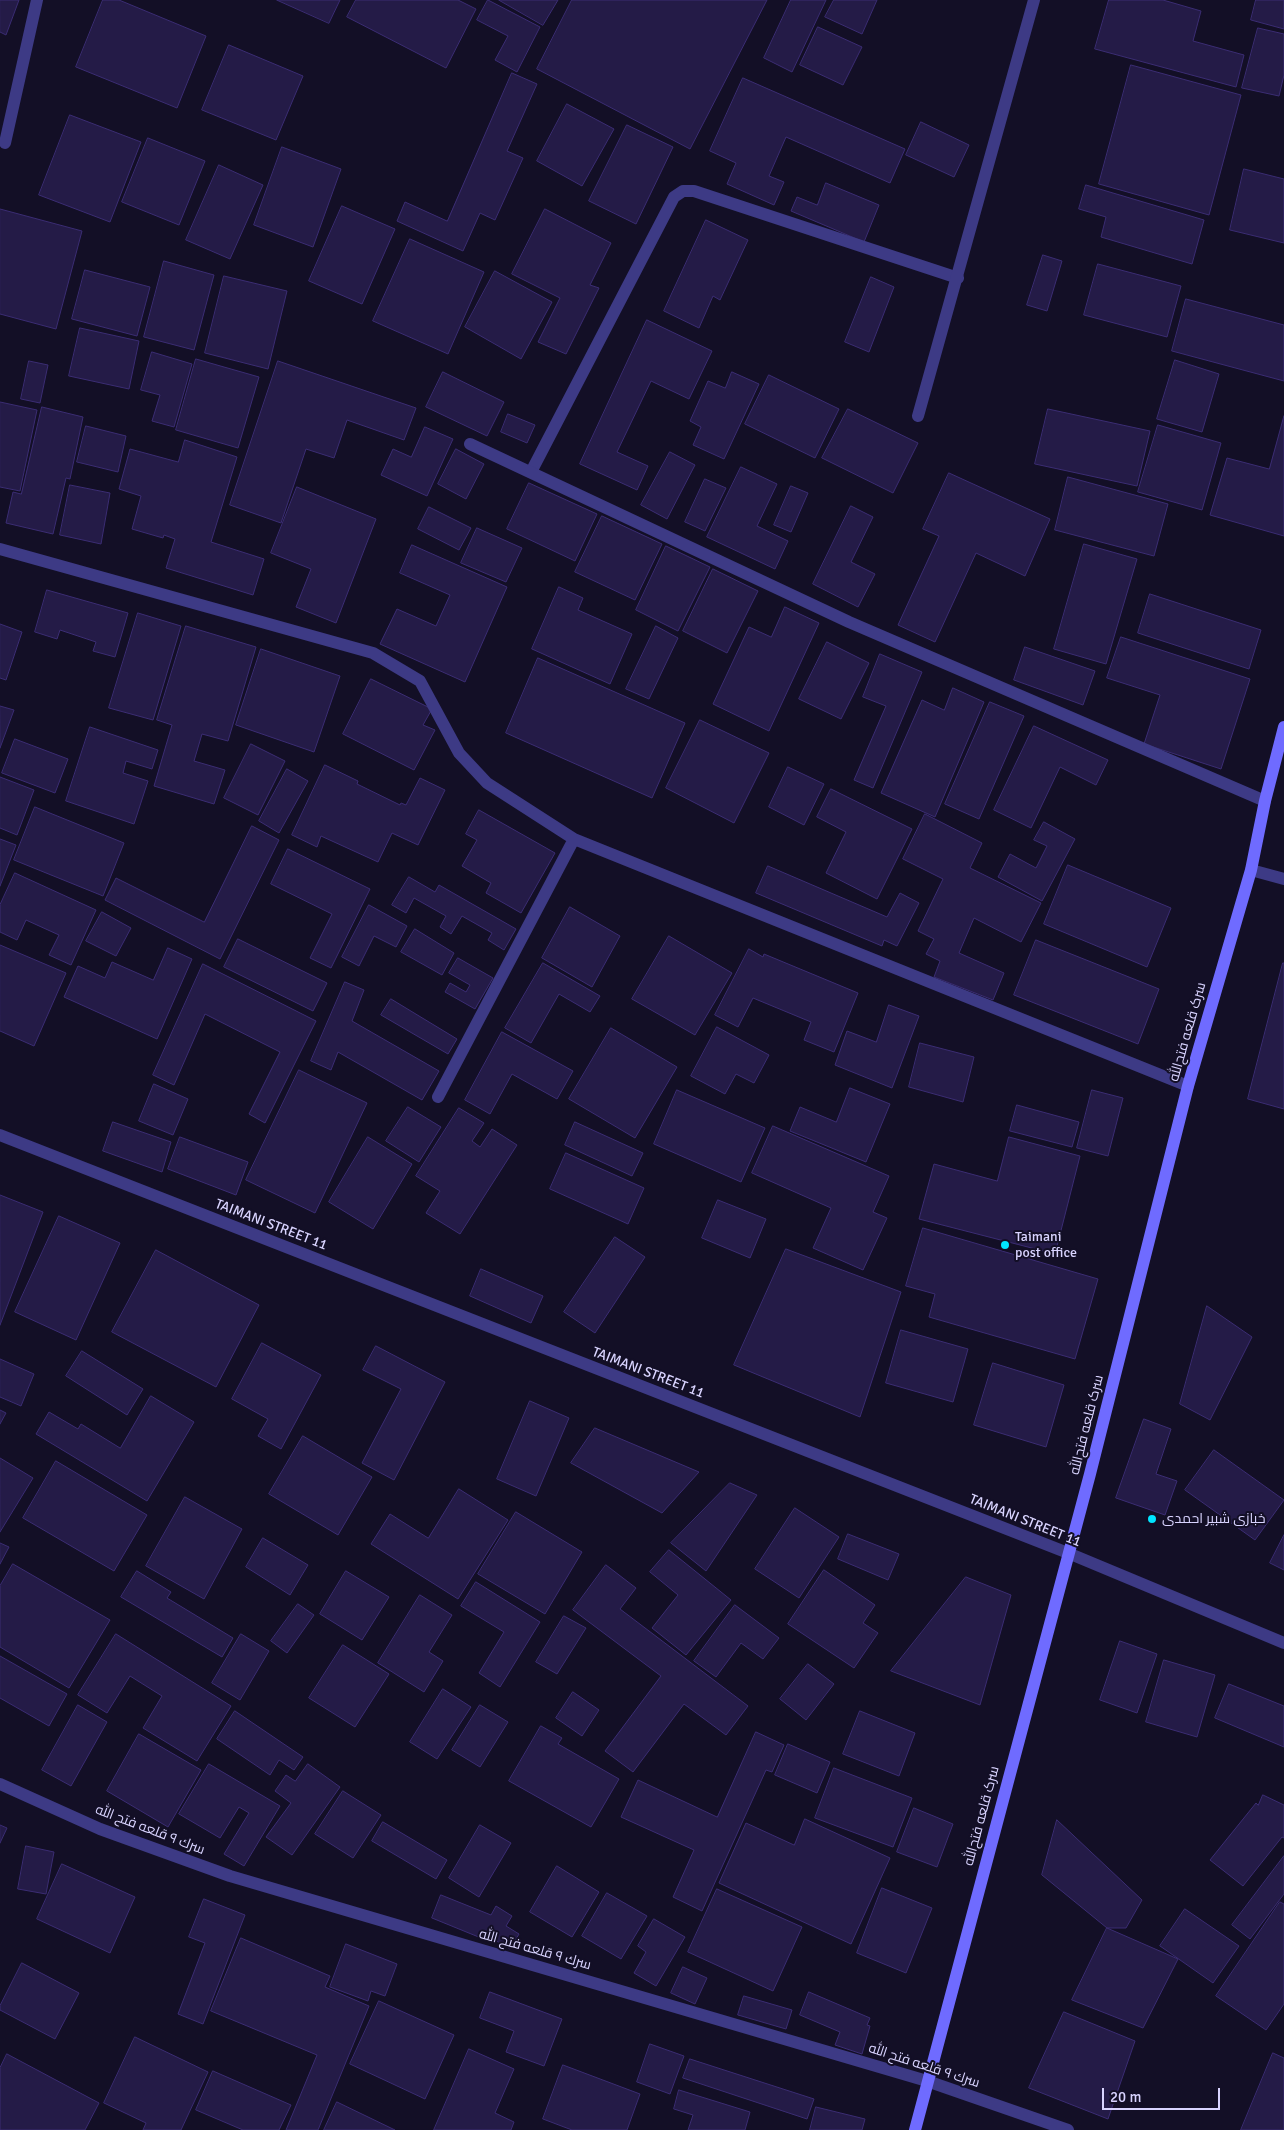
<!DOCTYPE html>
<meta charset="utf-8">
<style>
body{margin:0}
#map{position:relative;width:1284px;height:2130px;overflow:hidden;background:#130f26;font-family:Signika,sans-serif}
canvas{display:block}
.scale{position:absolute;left:1102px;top:2088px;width:118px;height:22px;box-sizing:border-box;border:2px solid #d9d4ff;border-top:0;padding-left:6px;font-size:15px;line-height:18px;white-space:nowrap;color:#d9d4ff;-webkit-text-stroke:4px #130f26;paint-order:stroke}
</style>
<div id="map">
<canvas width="1284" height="2130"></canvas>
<div class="scale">20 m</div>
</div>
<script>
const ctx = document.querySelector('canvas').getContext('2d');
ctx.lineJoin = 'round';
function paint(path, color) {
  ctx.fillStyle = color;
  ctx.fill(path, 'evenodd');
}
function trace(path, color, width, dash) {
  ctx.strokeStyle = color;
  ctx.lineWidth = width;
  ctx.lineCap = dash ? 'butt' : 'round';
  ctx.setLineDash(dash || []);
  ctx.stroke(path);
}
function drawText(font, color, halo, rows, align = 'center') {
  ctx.font = font + ' Signika,Cairo,sans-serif';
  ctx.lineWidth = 4;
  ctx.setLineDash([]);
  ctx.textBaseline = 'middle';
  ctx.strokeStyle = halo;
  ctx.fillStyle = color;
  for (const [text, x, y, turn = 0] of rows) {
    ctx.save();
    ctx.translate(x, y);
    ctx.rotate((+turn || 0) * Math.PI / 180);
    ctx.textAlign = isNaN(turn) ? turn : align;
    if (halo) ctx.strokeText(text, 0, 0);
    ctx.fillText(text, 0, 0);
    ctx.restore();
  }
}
const building = new Path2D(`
 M0,0H19L6,35L0,32Z
 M103,0H119L206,36L177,108L76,67Z
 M277,0H340L329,23Z
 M356,0H458L476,9L446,68L347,17Z
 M488,0L540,27L517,72L495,60L508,36L477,20Z
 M499,0H558L543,25Z
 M572,0H767L690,149L537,69Z
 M791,0H826L792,72L764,58Z
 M834,0H877L862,34L825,17Z
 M1109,0H1163L1201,11L1193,41L1244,55L1236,87L1095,49Z
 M1256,0H1284V29L1251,20Z
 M818,27L862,47L843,85L800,65Z
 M1258,28L1284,34V75L1279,96L1242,88Z
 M229,45L303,76L276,140L202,110Z
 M1131,65L1241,95L1209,215L1099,184Z
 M512,73L537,84L507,151L523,158L495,220L480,213L463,251L397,221L405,202L447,221Z
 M743,78L905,149L890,183L786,137L769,176L784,182L774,205L727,184L736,163L710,151Z
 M567,104L614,129L582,186L537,161Z
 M70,115L141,142L110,222L39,195Z
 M921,122L969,145L954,177L906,155Z
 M627,125L673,147L636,224L589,201Z
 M148,138L205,161L179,225L122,202Z
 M282,147L341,169L313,247L254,225Z
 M219,165L263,185L230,259L186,240Z
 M1244,169L1284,179V243L1230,230Z
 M826,183L879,205L864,242L791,211L797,197L817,205Z
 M1086,185L1204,220L1192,264L1101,237L1106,217L1079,209Z
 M342,206L395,229L362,304L309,281Z
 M0,209L82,231L56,329L0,314Z
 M545,209L611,243L590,285L599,288L566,354L538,342L560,298L512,274Z
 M706,220L748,240L720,300L713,296L699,328L664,311Z
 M410,239L484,272L448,354L373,321Z
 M1043,255L1062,261L1047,311L1027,305Z
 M164,261L214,275L194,350L144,337Z
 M1098,264L1181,286L1167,337L1084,315Z
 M85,270L150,287L137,336L72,319Z
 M495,271L552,302L521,359L465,327Z
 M224,276L287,291L268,369L205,353Z
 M871,277L894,287L869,352L845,342Z
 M1186,299L1284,325V381L1172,351Z
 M647,320L712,351L689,399L651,381L617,452L648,466L637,490L580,464Z
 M80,328L139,341L129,389L69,376Z
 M152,352L192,364L174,427L152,421L160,395L141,390Z
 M196,359L259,377L238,448L176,430Z
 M1175,360L1219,374L1202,432L1157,419Z
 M29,361L48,365L40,403L21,399Z
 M278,361L416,408L404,440L347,420L334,458L306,449L281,523L230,505Z
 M443,372L504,402L487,436L426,407Z
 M732,372L759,384L724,459L693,445L701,427L690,421L708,381L725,388Z
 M769,375L839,409L815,458L745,424Z
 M0,402L37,410L20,491L0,487Z
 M42,407L83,417L70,479L66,478L53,534L6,523L13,492L21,494Z
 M848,409L918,443L893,493L822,458Z
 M1048,409L1150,431L1137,486L1035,464Z
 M508,414L535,425L527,443L501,432Z
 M1284,416V536L1210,515L1227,458L1269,469Z
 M1158,425L1221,443L1202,510L1138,492Z
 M86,426L126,436L118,472L77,462Z
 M425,427L453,439L427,496L381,475L393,449L411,457Z
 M185,440L237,457L211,542L264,559L253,595L166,568L175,539L164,535L163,538L132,529L141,496L119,489L130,449L178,462Z
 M456,449L484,464L466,499L438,484Z
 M670,452L695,465L667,519L641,505Z
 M741,467L777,484L757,526L788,541L775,569L707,537Z
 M949,473L1050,519L1025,576L976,553L935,642L898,625L939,536L923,529Z
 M1068,477L1168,504L1154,556L1055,530Z
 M705,479L726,488L705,531L685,522Z
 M529,483L597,514L575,561L507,529Z
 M70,485L110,493L101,544L60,535Z
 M791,486L808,493L791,532L774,525Z
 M297,487L376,519L336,623L296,607L311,569L271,553Z
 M851,506L873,517L851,562L875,574L858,607L813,584Z
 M429,507L471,528L459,550L418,529Z
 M602,516L662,544L635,600L575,572Z
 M477,528L522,548L506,582L461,563Z
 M1084,544L1137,559L1106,664L1054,649Z
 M412,545L507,587L465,682L380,644L397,609L436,626L450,595L400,573Z
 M666,546L710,567L678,631L636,610Z
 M713,569L758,591L727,653L683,631Z
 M559,587L583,598L578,610L632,634L610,684L532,649Z
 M47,590L128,613L115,657L93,651L96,642L60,630L57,639L35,632Z
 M1150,594L1261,630L1249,669L1138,633Z
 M785,607L819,623L769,731L713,704L749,627L771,637Z
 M138,613L181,626L153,720L109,708Z
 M0,624L22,632L6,680L0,678Z
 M186,626L256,647L228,741L202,734L194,761L225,770L214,804L154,786L172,725L157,720Z
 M656,626L678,638L649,699L626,689Z
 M1121,637L1250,679L1221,769L1144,744L1160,695L1107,678Z
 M827,642L869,663L841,719L799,699Z
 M1025,647L1095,671L1083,705L1014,680Z
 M261,649L340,676L314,752L236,725Z
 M880,654L922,672L873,788L854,780L886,706L863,697Z
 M538,658L685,723L652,798L506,733Z
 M371,679L432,709L423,725L435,730L414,770L343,734Z
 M953,688L984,702L935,817L881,793L922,700L944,710Z
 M990,702L1024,716L979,819L945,804Z
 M0,706L14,710L0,748Z
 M700,720L769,753L734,823L666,788Z
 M1034,726L1108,760L1096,785L1060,767L1031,828L994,810Z
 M90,727L158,750L152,769L126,761L123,773L148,781L134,824L66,801Z
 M15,739L68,759L55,793L2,773Z
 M251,744L285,761L258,815L224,798Z
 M325,765L358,781L357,784L400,805L401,803L406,805L420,778L445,790L418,845L392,833L378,862L321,836L317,847L292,835Z
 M788,767L824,784L804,825L769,807Z
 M287,769L308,781L279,833L259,821Z
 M0,777L34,790L17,835L0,828Z
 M831,789L912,829L877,899L826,873L846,832L817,817Z
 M35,807L124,843L103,896L14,860Z
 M479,810L555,853L521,913L486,893L491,883L462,866L477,840L466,834Z
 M925,814L982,843L970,868L1041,903L1021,942L974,918L959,953L1004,973L993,1000L934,977L940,961L926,954L934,939L918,931L943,879L903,859Z
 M1044,822L1075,839L1042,901L998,877L1010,854L1036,868L1047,846L1034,840Z
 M252,826L279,840L220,959L105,900L116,878L204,922Z
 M0,839L16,845L0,886Z
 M288,849L370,889L331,968L310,958L332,914L271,884Z
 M1068,865L1171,908L1147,967L1044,924Z
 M768,866L887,917L900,893L919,903L897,946L884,940L882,946L756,893Z
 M15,873L96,910L71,965L49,955L59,935L26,920L17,940L0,932V905Z
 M409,877L435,892L439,885L516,929L504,950L488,940L492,933L462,916L451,934L440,927L446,916L414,898L406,913L392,905Z
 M369,905L407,926L396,947L374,936L359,966L342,957Z
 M570,907L620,936L592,987L542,958Z
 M102,912L131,928L116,956L86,941Z
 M415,929L454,953L442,975L401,952Z
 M669,936L732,973L695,1035L632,999Z
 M238,939L327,983L313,1011L224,967Z
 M1036,940L1159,989L1138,1044L1014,995Z
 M0,945L66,973L34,1046L0,1031Z
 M168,948L192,959L157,1039L64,997L78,966L105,978L112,962L153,980Z
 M749,949L763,957L764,954L858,993L834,1052L804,1040L811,1022L753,998L738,1027L715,1015Z
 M458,958L493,978L475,1009L445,992L450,983L466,992L470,985L449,973Z
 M543,963L600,996L590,1012L559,994L531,1043L505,1028Z
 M1283,963H1284V1109L1248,1099Z
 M203,964L316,1021L265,1123L249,1114L280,1052L205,1014L174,1085L153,1075Z
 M345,982L364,990L352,1021L439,1071L422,1100L338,1052L331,1070L311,1061Z
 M391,999L457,1039L448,1054L381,1015Z
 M889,1005L919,1016L892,1088L835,1065L847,1031L876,1042Z
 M717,1027L769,1055L754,1083L736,1074L725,1094L691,1076Z
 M611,1028L677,1067L635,1138L569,1099Z
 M502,1032L573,1071L557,1099L512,1074L490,1114L465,1100Z
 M920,1043L974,1057L963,1102L909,1087Z
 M299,1070L367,1103L315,1213L246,1180Z
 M154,1084L188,1099L173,1135L139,1121Z
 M850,1088L890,1104L866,1162L790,1131L800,1107L836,1122Z
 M677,1090L765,1128L741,1182L654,1144Z
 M1092,1090L1123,1098L1108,1156L1077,1148Z
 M1017,1105L1079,1122L1072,1147L1010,1131Z
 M408,1107L441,1127L419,1162L386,1141Z
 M459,1108L484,1123L472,1141L480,1147L492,1129L517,1145L460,1234L426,1213L440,1191L416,1176Z
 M113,1122L171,1142L162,1172L103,1151Z
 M575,1122L643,1153L632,1176L565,1145Z
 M773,1126L889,1176L873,1212L887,1218L863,1270L813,1248L831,1208L752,1173Z
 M180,1137L248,1162L236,1195L168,1169Z
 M368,1137L412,1164L373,1229L329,1202Z
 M1009,1137L1080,1156L1055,1254L919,1219L934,1164L997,1181Z
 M566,1153L644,1188L628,1224L550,1189Z
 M0,1195L43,1212L0,1325Z
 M718,1200L766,1219L750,1258L702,1238Z
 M59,1216L120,1243L76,1340L15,1312Z
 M923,1228L1098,1279L1075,1359L929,1317L935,1294L906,1286Z
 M615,1237L645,1257L595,1333L564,1312Z
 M786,1249L901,1292L860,1417L734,1365Z
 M156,1250L259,1305L216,1387L112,1332Z
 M481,1269L543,1296L531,1323L470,1296Z
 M1207,1306L1252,1337L1210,1420L1180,1404Z
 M901,1330L968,1349L953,1402L886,1383Z
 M262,1343L321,1375L281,1449L258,1436L268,1419L232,1399Z
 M376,1346L445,1382L394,1480L362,1463L401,1389L363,1370Z
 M82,1351L143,1389L127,1415L66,1376Z
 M0,1359L34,1374L21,1406L0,1397Z
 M993,1363L1064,1385L1046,1447L974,1425Z
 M151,1396L194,1422L147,1501L36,1434L49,1412L78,1429L81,1424L120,1448Z
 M530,1401L569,1418L536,1496L497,1479Z
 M0,1410L6,1413L0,1424Z
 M1144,1419L1171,1429L1156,1474L1177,1481L1165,1515L1116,1498Z
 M595,1428L699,1472L662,1513L571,1463Z
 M303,1436L372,1477L338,1535L269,1494Z
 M1214,1450L1284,1500L1255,1540L1185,1490Z
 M0,1458L33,1478L0,1532Z
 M56,1461L147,1515L114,1571L23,1518Z
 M730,1483L757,1495L706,1571L671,1543Z
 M459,1489L508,1520L458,1599L371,1544L390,1514L428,1538Z
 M185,1497L242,1529L204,1599L146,1566Z
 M795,1508L839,1537L799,1598L755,1569Z
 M516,1512L582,1552L545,1614L478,1574Z
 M848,1534L899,1554L888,1580L838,1559Z
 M1284,1535V1570L1270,1563Z
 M263,1538L308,1565L290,1595L246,1567Z
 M0,1543L9,1547L0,1564Z
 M669,1550L731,1600L686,1655L652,1628L678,1595L650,1572Z
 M13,1564L110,1620L69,1688L0,1647V1586Z
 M606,1565L636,1588L620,1609L748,1706L726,1735L684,1704L633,1772L605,1751L661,1676L573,1610Z
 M824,1570L875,1605L863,1623L878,1633L854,1668L788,1624Z
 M137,1571L171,1592L167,1598L233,1638L222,1657L121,1597Z
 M346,1571L389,1597L362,1640L320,1614Z
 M966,1577L1011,1595L980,1705L891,1671Z
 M476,1582L540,1622L500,1687L479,1673L504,1632L461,1606Z
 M420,1595L452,1615L429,1652L443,1661L424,1692L378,1663Z
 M298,1604L314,1615L287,1653L271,1641Z
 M735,1605L779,1638L763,1659L741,1643L716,1677L694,1661Z
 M564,1616L586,1628L557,1674L536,1662Z
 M116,1634L231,1706L197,1761L143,1728L162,1696L130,1676L107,1713L78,1695Z
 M241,1634L269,1651L240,1700L212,1683Z
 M1120,1641L1157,1654L1137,1713L1100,1700Z
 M343,1645L389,1674L355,1727L309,1698Z
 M0,1656L67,1694L49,1726L0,1698Z
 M1164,1660L1215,1675L1197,1737L1146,1722Z
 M808,1664L834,1684L806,1720L780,1699Z
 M1229,1684L1284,1706V1747L1215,1718Z
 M443,1689L471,1707L437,1759L410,1742Z
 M573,1692L599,1710L582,1736L556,1718Z
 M78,1705L107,1722L71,1786L42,1770Z
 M480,1705L508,1722L480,1767L452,1750Z
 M235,1711L303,1757L294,1770L279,1760L270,1775L217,1739Z
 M860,1711L915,1733L899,1776L843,1754Z
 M541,1726L562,1738L558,1744L619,1779L591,1827L509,1781Z
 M756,1732L784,1745L772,1772L766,1770L702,1911L673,1897L694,1850L621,1817L638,1780L717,1817Z
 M139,1734L201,1770L168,1827L107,1791Z
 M788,1744L830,1762L817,1793L775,1775Z
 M209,1764L280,1806L244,1866L224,1854L249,1813L239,1807L220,1838L179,1814Z
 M308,1764L340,1787L292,1855L266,1837L291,1803L275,1791L286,1775L295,1781Z
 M834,1768L912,1798L893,1847L815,1818Z
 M343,1791L381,1815L353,1858L315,1834Z
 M1263,1795L1284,1805V1838L1282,1837L1243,1886L1210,1860L1256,1803L1258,1805Z
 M914,1808L953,1824L937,1867L897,1852Z
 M805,1819L890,1858L851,1944L719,1883L746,1823L794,1845Z
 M1057,1820L1142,1900L1126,1928H1107L1042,1875Z
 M383,1822L447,1860L436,1879L372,1841Z
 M0,1825L7,1828L0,1843Z
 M480,1825L511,1843L479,1897L449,1878Z
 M26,1846L54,1852L46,1894L18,1889Z
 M1284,1856V1894L1250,1939L1232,1925Z
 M62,1864L135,1897L110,1953L37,1919Z
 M557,1866L599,1892L572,1937L530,1912Z
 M882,1888L932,1908L906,1973L857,1953Z
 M717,1889L802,1927L773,1991L688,1952Z
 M607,1893L647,1916L621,1959L582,1936Z
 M441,1895L491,1915L496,1906L512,1916L506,1926L519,1934L510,1949L488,1936L486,1940L432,1918Z
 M204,1899L245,1915L203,2024L178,2014L205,1943L189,1937Z
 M1280,1902L1284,1904V2004L1266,2030L1216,1996Z
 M1185,1909L1239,1946L1213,1983L1160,1946Z
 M654,1919L685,1937L656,1986L634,1973L646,1952L638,1946Z
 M1107,1928L1178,1959L1143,2028L1072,2000Z
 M241,1938L330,1976L325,1987L369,2006L318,2130H286L317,2055L211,2011Z
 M346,1944L397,1964L385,1996L371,1991L368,2001L330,1987Z
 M22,1963L79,1993L55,2039L0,2010V2006Z
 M683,1967L707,1978L695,2004L671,1993Z
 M490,1992L562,2019L544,2066L506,2052L514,2031L480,2018Z
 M809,1992L870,2018L867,2025L870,2026L862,2054L835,2045L840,2032L800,2015Z
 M744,1996L792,2010L786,2029L738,2015Z
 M379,2001L454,2035L425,2099L350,2064Z
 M1064,2012L1135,2041L1108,2119L1029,2088Z
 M135,2037L208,2072L181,2130H143L146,2123L104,2103Z
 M650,2044L684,2056L670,2094L637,2082Z
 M469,2049L514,2069L495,2113L514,2122L511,2130H434Z
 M1273,2053L1284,2058V2130H1241Z
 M7,2054L99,2103L85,2130H0V2068Z
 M690,2059L814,2099L807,2119L683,2078Z
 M563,2065L640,2094L627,2130H572L543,2119Z
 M213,2071L291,2105L279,2130H243L196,2110Z
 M679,2090L750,2112L745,2130H688L693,2115L674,2109Z
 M337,2102L395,2130H324Z
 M816,2107L865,2119L862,2130H810Z`);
paint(building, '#241b47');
trace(building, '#3b2d73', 1);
trace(new Path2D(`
 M531,472L674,197L683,191H694L958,278`), '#3d3a85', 12);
trace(new Path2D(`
 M5,143L37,0
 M918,416L1034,0
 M470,444L849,622L1265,801
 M0,549L373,653L420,681L459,753L487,783L574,839L1188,1086
 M1251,870L1284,879
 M438,1097L574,839
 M0,1135L1068,1553L1284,1643
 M0,1784L100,1829L230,1876L927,2081L1068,2130`), '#3d3a85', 12);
trace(new Path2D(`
 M915,2130L1090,1474L1188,1086L1251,870L1265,801L1284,727`), '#6f6bff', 12);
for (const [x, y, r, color] of [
 [1005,1245,5,"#00e5ff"],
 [1152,1519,5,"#00e5ff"]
]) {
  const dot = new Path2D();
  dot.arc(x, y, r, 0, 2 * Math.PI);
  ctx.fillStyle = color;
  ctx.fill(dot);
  trace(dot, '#130f26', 2);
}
drawText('14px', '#d9d4ff', '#130f26', [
 ["سرک قلعه فتح‌الله",1188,1032,-74],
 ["TAIMANI STREET 11",271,1225,21],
 ["TAIMANI STREET 11",648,1373,21],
 ["سرک قلعه فتح‌الله",1087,1425,-76],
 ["TAIMANI STREET 11",1025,1521,22],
 ["سرک قلعه فتح‌الله",982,1816,-75],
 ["سرك ٩ قلعه فتح الله",150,1830,21],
 ["سرك ٩ قلعه فتح الله",535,1950,16],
 ["سرك ٩ قلعه فتح الله",924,2066,18]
]);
drawText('14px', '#d9d4ff', '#130f26', [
 ["Taimani",1015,1237],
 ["post office",1015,1253],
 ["خبازی شبیر احمدی",1162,1519]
], 'left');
</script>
